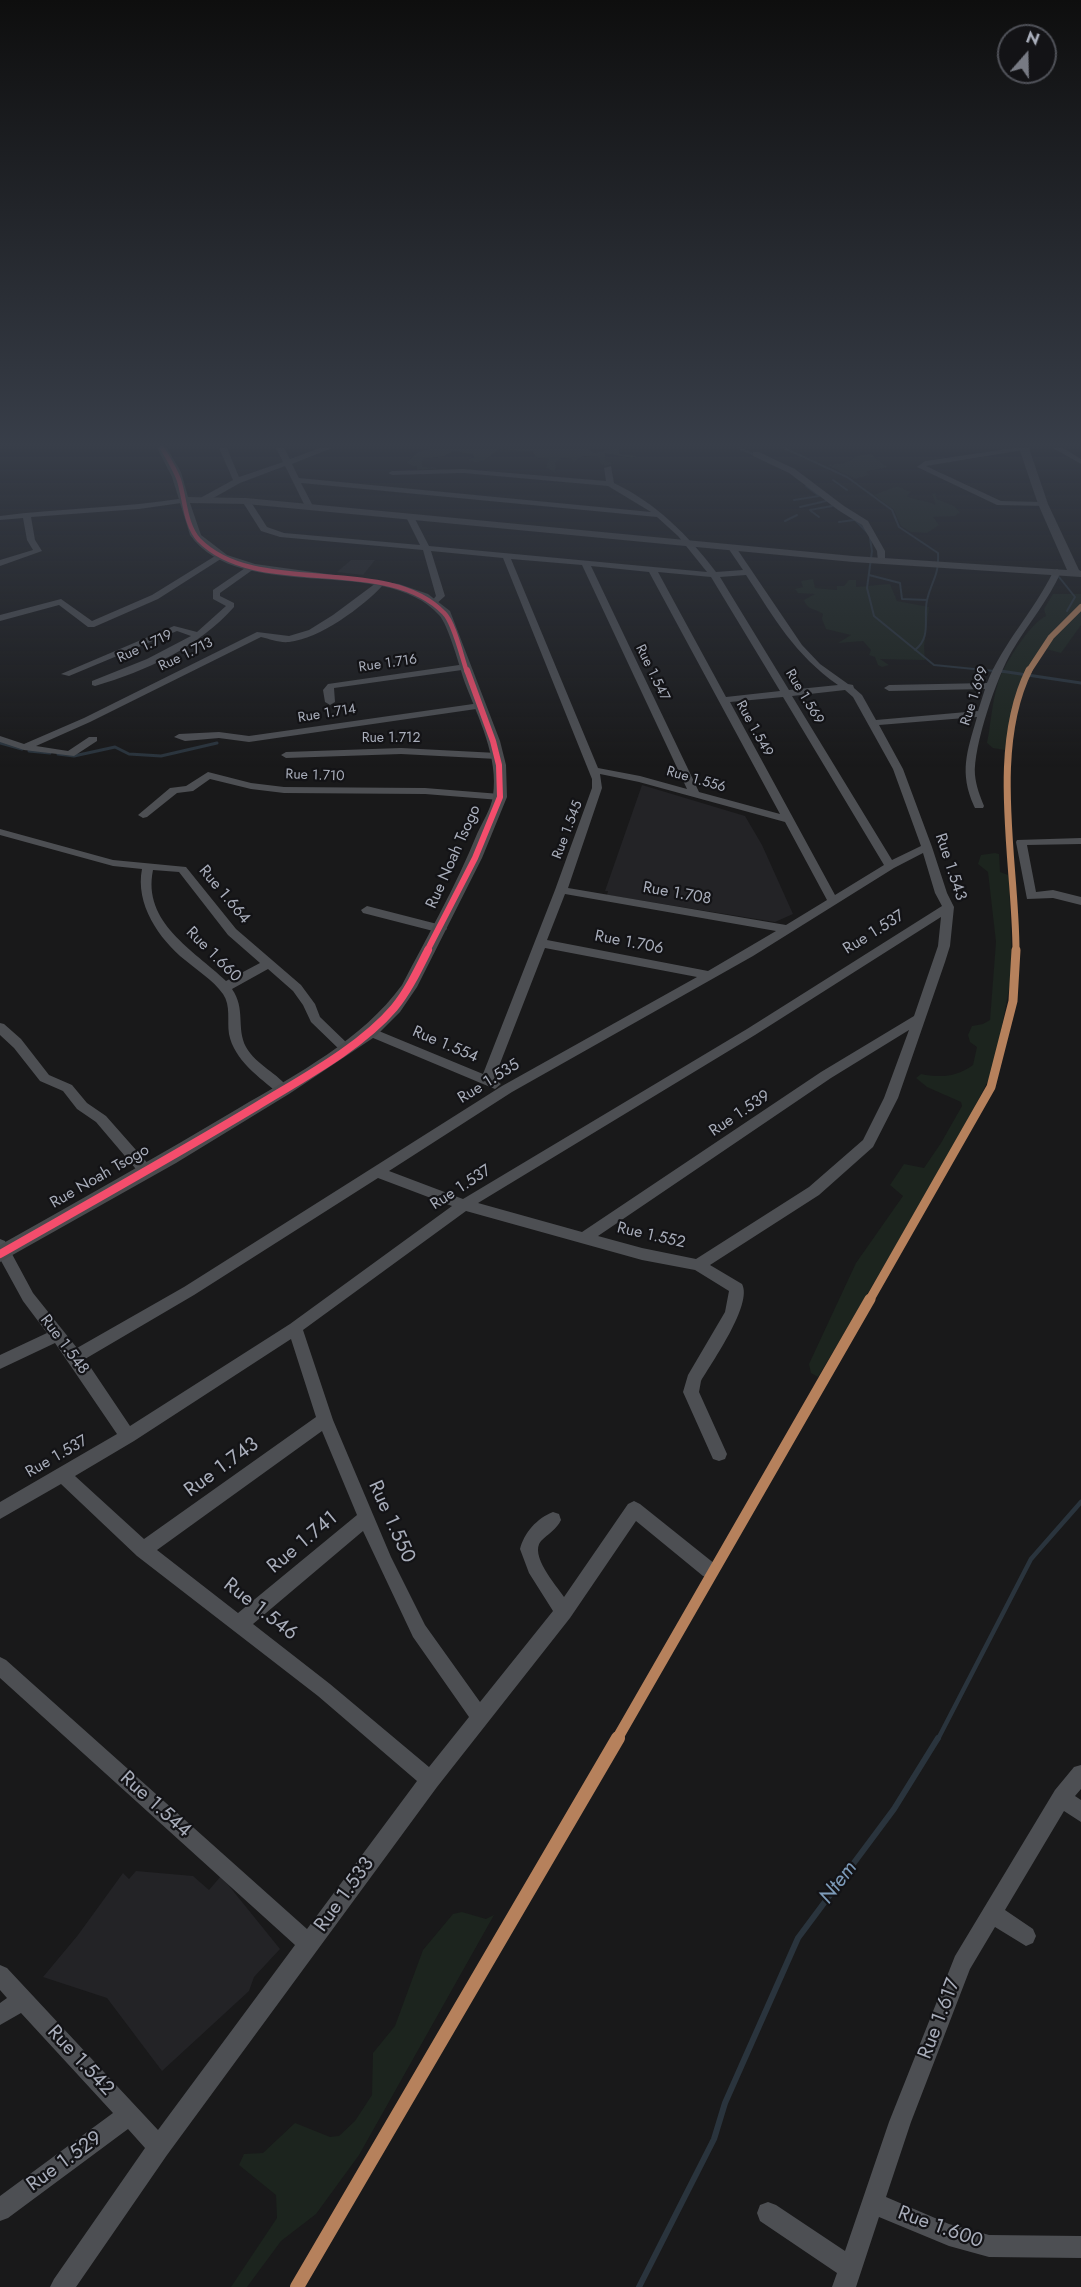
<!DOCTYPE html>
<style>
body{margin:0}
#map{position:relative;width:1081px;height:2287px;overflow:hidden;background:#19191a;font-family:Jost,sans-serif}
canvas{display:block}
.north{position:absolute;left:997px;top:24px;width:60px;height:60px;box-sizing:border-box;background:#131316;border:2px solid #4f5158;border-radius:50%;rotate:20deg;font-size:16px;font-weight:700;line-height:24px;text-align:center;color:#a9aebb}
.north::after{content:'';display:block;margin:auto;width:21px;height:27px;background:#777a83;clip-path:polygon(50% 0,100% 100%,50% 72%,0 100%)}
</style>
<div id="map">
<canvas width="1081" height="2287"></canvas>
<div class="north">N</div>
</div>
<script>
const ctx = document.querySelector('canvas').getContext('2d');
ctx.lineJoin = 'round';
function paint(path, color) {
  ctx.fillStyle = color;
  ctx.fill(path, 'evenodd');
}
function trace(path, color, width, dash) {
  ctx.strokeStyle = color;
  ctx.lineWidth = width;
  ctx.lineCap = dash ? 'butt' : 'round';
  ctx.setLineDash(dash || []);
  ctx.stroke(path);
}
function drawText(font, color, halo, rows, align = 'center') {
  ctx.font = font + ' Jost,sans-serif';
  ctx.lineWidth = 4.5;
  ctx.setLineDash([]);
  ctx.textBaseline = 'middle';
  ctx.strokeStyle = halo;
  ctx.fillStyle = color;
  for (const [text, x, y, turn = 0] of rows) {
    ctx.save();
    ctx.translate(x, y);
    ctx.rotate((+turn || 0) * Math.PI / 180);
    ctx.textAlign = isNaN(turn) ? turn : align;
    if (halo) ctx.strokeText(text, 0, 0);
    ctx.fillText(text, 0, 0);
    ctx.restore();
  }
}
paint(new Path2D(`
 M351,560H375L363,575L337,572Z
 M642,785L745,816L762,845L793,914L775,922L607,895L608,891H605Z
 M136,1871L193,1876L209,1890L221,1876L280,1949L254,1977L249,1991L162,2071L107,1998L43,1977L78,1935L123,1873L129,1879Z`), '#232326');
paint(new Path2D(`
 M435,448H586L594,453L619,448V454L637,456L632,458L605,453L606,461L614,463L606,466L600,463V457L583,456L573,463L572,459L562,458L555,463L556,474L546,467L549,459L537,458L532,451L499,449C486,458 484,466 467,460L474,457L473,454L453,451L444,456L424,459L421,464L423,467L438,468L417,470V467L406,463L418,452Z
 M871,454L887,467L866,472L869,475L855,479L828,465L845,463L857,456Z
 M897,486L911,492L907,496C917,501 926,500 936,505L932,494L935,493L937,499L954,506L960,512L955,516L933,517L939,525L927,533L911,532L901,526L894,510L874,495Z
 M813,579L815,588L837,590V586H844L849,580H856V587L890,584L897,601L929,607L924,646L925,660L880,659L889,665L882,667L878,665L875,657L869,655L871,650L863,641L838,643L851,635L826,629L822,619L823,614C815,608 808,611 804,600L815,594L798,593L795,589L803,587L801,581Z
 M1053,594H1081V625L1061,653L1042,648C1022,678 1010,715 1010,751L993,748L987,743C991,723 992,702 998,683C1003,666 1030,623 1046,616L1044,609Z
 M995,853L999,854L1000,872L1008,875L1009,879L1012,973L998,1047L989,1079L945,1163L818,1377L811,1373L809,1364L856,1263L903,1196L890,1185L904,1164L924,1168L941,1143L962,1106L961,1102L927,1087L916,1078L921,1074C940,1078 957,1077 973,1065L977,1047L970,1042L968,1035L972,1026L983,1024L990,1020L996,942L988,872L978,864L981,855Z
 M462,1912L486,1919L494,1915L359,2155L316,2214L281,2241L247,2287H231L277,2218L276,2195L239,2165L244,2154L263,2153L295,2123L330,2137L339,2136L355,2121L372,2095L373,2053L395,2026L423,1950L453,1914Z`), '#1c241e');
trace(new Path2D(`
 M739,448L757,456
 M784,448L847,477L892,510L899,527L938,553C939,577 932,579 927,600C923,618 932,637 915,650
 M833,480L847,490
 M806,486L819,496
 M794,500L819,496
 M800,507L826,501
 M810,510L832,506
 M811,511L819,517
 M855,520L867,532
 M785,521L797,515
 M839,522L854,520
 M870,538L872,551L867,588L874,616L934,665L1004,672
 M869,575L900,583L902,599L927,600
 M1059,577L1075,597L1067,611`), '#2a343d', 2);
trace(new Path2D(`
 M994,670L1081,683
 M0,743L22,749
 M29,751L50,753
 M58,754L74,756L115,747L129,754L161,756L217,743`), '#2a343d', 3);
trace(new Path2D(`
 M938,1739L1031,1559L1081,1502`), '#2a343d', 4.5);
trace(new Path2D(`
 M639,2287L714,2139L725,2103L798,1938L894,1809L938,1738`), '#2a343d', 6);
paint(new Path2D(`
 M219,448H227L239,477L283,462L276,448H284L290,459L320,448H332L292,464L299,478L651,512L608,486L463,473L392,475L388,473L392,471L463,469L606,481L604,468L611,466L614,483C656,503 688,535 716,572L743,570L728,548L735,546L802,645L820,664L848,684L853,685L854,688L862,695L876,720L978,711L985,689L889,691L884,688L889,685L987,683C1003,643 1034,611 1053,572L1057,569L1061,572C1048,601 1028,624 1012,651C997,676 973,747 975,775C976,786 980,796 984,806L983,808H975L974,806C959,772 967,752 977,717L879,725L903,769L932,847L947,893L954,907L950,946L945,962L898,1098L873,1147L819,1195L710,1265L742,1284C753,1304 712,1362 701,1381L699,1392L727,1454L725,1459L719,1461L713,1459L683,1392L688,1375L725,1312L729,1291L695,1270L642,1260L466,1211L303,1330L333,1420L391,1557L425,1625L480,1702L553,1611L529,1573L520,1549C524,1533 537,1518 553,1512L559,1514L561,1520C557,1529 548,1534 541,1541C529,1555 556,1585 564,1597L628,1504L634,1501L640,1504L715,1564L718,1570L715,1576L709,1578L703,1576L636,1521L570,1618L437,1787L167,2155L76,2287H50L54,2279L145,2148L128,2129L8,2218L0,2221V2196L113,2113L21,2013L0,2025V2003L7,1998L0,1990V1965L7,1968L158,2130L295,1945L0,1678V1657L6,1660L307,1929L417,1781L318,1696L137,1556L61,1484L0,1519V1502L117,1434L55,1343L0,1369V1355L47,1333L23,1301L0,1259V1239L5,1241L33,1293L77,1348L184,1287L502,1086L697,977L545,948L494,1079L501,1084L495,1089L366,1035L364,1032L366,1029H374L483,1074L555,890L592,788V779L503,558L431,551L445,596L435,605L431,602L436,596L423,550L280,537L261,531L242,501L243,499H249L267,527L284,533L420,545L406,517L410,515L414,517L429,546L707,572L678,536L657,517L301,483L314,508L310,510L306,508L285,466L240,483L208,501H202V497L233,480ZM511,559L582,565L687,789L640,776L598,768ZM591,566L649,572L780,814L699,792ZM658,572L711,577L780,691L726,697ZM746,575C775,619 794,654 838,685L789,690L720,577ZM845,690L853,697L893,769L921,846L892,860L792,696ZM783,697L884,865L835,895L730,702ZM600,774L639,782L785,822L827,900L786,925L568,888L602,788ZM923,853L935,893L942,906L747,1029L463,1199L389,1171L512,1092L753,956L894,868ZM565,894L776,931L708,971L547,940ZM941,917L938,946L914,1016L821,1072L582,1232L478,1203L755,1035ZM909,1030L884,1098L863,1140L809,1187L696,1259L642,1248L598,1236L831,1078ZM378,1178L452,1206L290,1324L130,1426L85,1359L194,1295ZM291,1339L316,1417L144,1539L75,1476L134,1441ZM322,1431L357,1515L238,1613L157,1550ZM363,1531L413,1637L469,1717L429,1767L330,1684L253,1624Z
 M1014,448L1029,449L926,466L1001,501L1043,502H1046V506L997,505L917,467L925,461Z
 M1053,448H1063L1081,459V464Z
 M753,452H759L795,469L844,506L868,521L885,551V563L878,561L877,551L862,525L838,510L789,473L753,456Z
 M185,498H188V502L139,509L31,517L35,540L42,551L0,566V560L33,550L27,540L23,518L0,520V516C61,508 124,508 185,498Z
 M220,553L227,555L158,599L94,627H88L59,605L0,621V615L61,599L92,621L152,595Z
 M251,564L258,566L220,593V596L234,603V607C199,647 146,671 95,686L92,685V681L147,659L191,636L177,631L69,676L61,674L174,626L197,632L226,606L213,599V590Z
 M376,583L383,585C363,607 319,639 289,642C279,643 270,639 261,637L90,722L36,746L68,751L89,737H97V741L74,756L24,750L0,742V736L24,744L84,718L257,632L289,636L309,630L333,615Z
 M466,664L471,667L469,669L334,688L335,702L330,705L325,702L323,690L328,684Z
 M480,703L483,704V708L249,742L219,738L185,741L174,737L179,734L219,732L249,736Z
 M401,748L497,753L502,756L497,759L401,754L286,758L281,755L286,752Z
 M208,772L251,783L284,787L425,788L500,794L505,797L500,800L425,794L284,793L251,789L210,779L193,791L177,793L147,817L143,818L138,815L170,788L186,786Z
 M0,829L113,860L186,867L236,929L301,985L315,1004L320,1017L349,1045L351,1048L349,1051H341L311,1022L303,1005L293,991L268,969L232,989C246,1009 236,1028 246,1047C256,1065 278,1073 290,1090L288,1093H278C260,1078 234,1060 229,1034C227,1020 231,1006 223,994C213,980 198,971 185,960C159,939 135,904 142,869L113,866L0,835ZM153,870L179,872L228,935L260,963L226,981C194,950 142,923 153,870Z
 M1081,838V844L1027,845L1036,892L1053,890L1081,897V905L1053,898L1027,899L1016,842L1017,840Z
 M367,906L445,926L447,929L441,933L363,913L361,910Z
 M0,1023L4,1024L21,1039L49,1075L72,1085L87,1103L106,1116L151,1167L153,1171L151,1175H141L96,1122L77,1109L63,1091L40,1081L14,1048L0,1035Z
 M1081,1765V1789L1075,1796L1081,1800V1822L1064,1811L1005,1910L1033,1929L1036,1936L1033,1943L1026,1946L995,1927L970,1969L911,2122L886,2197L949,2224L989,2235L1081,2236V2258L989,2257L949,2246L879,2217L856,2287H832L837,2273L760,2221L757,2213L760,2205L768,2202L776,2205L845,2251L889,2122L955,1956L1055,1790L1074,1767Z`), '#4d4f53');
paint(new Path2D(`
 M157,448H167L181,472L188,497L246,498L853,556L1067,570L1038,504L1019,448H1029L1048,504L1079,570L1081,571V577L853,562L246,504L190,503L201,535L227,555L255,564L399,584L428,594L450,611L500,741L506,765L507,797L482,858L417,987L400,1012L376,1036L289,1094L176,1163L0,1262V1245C80,1200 160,1155 239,1108C297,1074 362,1040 402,985C428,935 456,886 477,834C482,823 491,809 493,796C499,758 478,717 465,683C460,668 448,624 439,615C385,554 240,605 190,535L172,477Z`), '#4a4b4e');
trace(new Path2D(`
 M162,448C168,458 175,469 179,480C185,499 185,525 199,540C257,599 386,553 444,613C454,622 462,658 467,672`), '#f44d6c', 4.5);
trace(new Path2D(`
 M427,951L475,858L500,797L499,765L493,741L467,670`), '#f44d6c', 6);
trace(new Path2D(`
 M0,1254C86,1205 172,1157 257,1106C301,1079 360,1048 394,1008C408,991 418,970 428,950`), '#f44d6c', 8);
trace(new Path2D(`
 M1028,672L1051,637L1081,607`), '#b6815c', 6);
trace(new Path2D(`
 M1016,951C1016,864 989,751 1029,670`), '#b6815c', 7);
trace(new Path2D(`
 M869,1301L991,1087L1013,1001L1016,950`), '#b6815c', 9);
trace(new Path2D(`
 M617,1739L870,1299`), '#b6815c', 11);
trace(new Path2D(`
 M297,2287L618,1738`), '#b6815c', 14);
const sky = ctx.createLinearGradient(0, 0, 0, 768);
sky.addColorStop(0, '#0e0e0e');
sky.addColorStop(0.58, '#383e49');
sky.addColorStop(1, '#383e4900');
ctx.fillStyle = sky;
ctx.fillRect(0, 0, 1081, 768);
drawText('14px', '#a9aebb', '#131316', [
 ["Rue 1.719",145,647,-25],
 ["Rue 1.713",186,655,-26],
 ["Rue 1.716",388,664,-8],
 ["Rue 1.547",652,673,64],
 ["Rue 1.699",975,696,-72],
 ["Rue 1.569",804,697,59],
 ["Rue 1.714",327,714,-9],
 ["Rue 1.549",754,729,61],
 ["Rue 1.712",391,739],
 ["Rue 1.710",315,776,2],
 ["Rue 1.556",696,780,16],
 ["Rue 1.545",568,830,-69]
]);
drawText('16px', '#a9aebb', '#131316', [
 ["Rue Noah Tsogo",454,857,-66],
 ["Rue 1.543",950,867,72],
 ["Rue 1.708",677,894,10],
 ["Rue 1.664",224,895,50],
 ["Rue 1.537",874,933,-32],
 ["Rue 1.706",629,943,11],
 ["Rue 1.660",213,955,45],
 ["Rue 1.554",445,1045,23],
 ["Rue 1.535",489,1082,-32],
 ["Rue 1.539",740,1114,-34],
 ["Rue Noah Tsogo",100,1177,-30],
 ["Rue 1.537",461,1188,-33],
 ["Rue 1.552",651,1236,13],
 ["Rue 1.548",64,1345,53],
 ["Rue 1.537",57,1457,-30]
]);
drawText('20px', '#a9aebb', '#131316', [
 ["Rue 1.743",222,1468,-36],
 ["Rue 1.550",391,1522,66],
 ["Rue 1.741",303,1543,-40],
 ["Rue 1.546",260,1610,38],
 ["Rue 1.544",155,1805,42],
 ["Rue 1.533",345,1895,-54],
 ["Rue 1.617",940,2019,-69],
 ["Rue 1.542",80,2061,47],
 ["Rue 1.529",65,2162,-36],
 ["Rue 1.600",940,2228,20]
]);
drawText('italic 21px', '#7d9bb9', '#131316', [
 ["Ntem",839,1883,-53]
]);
</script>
